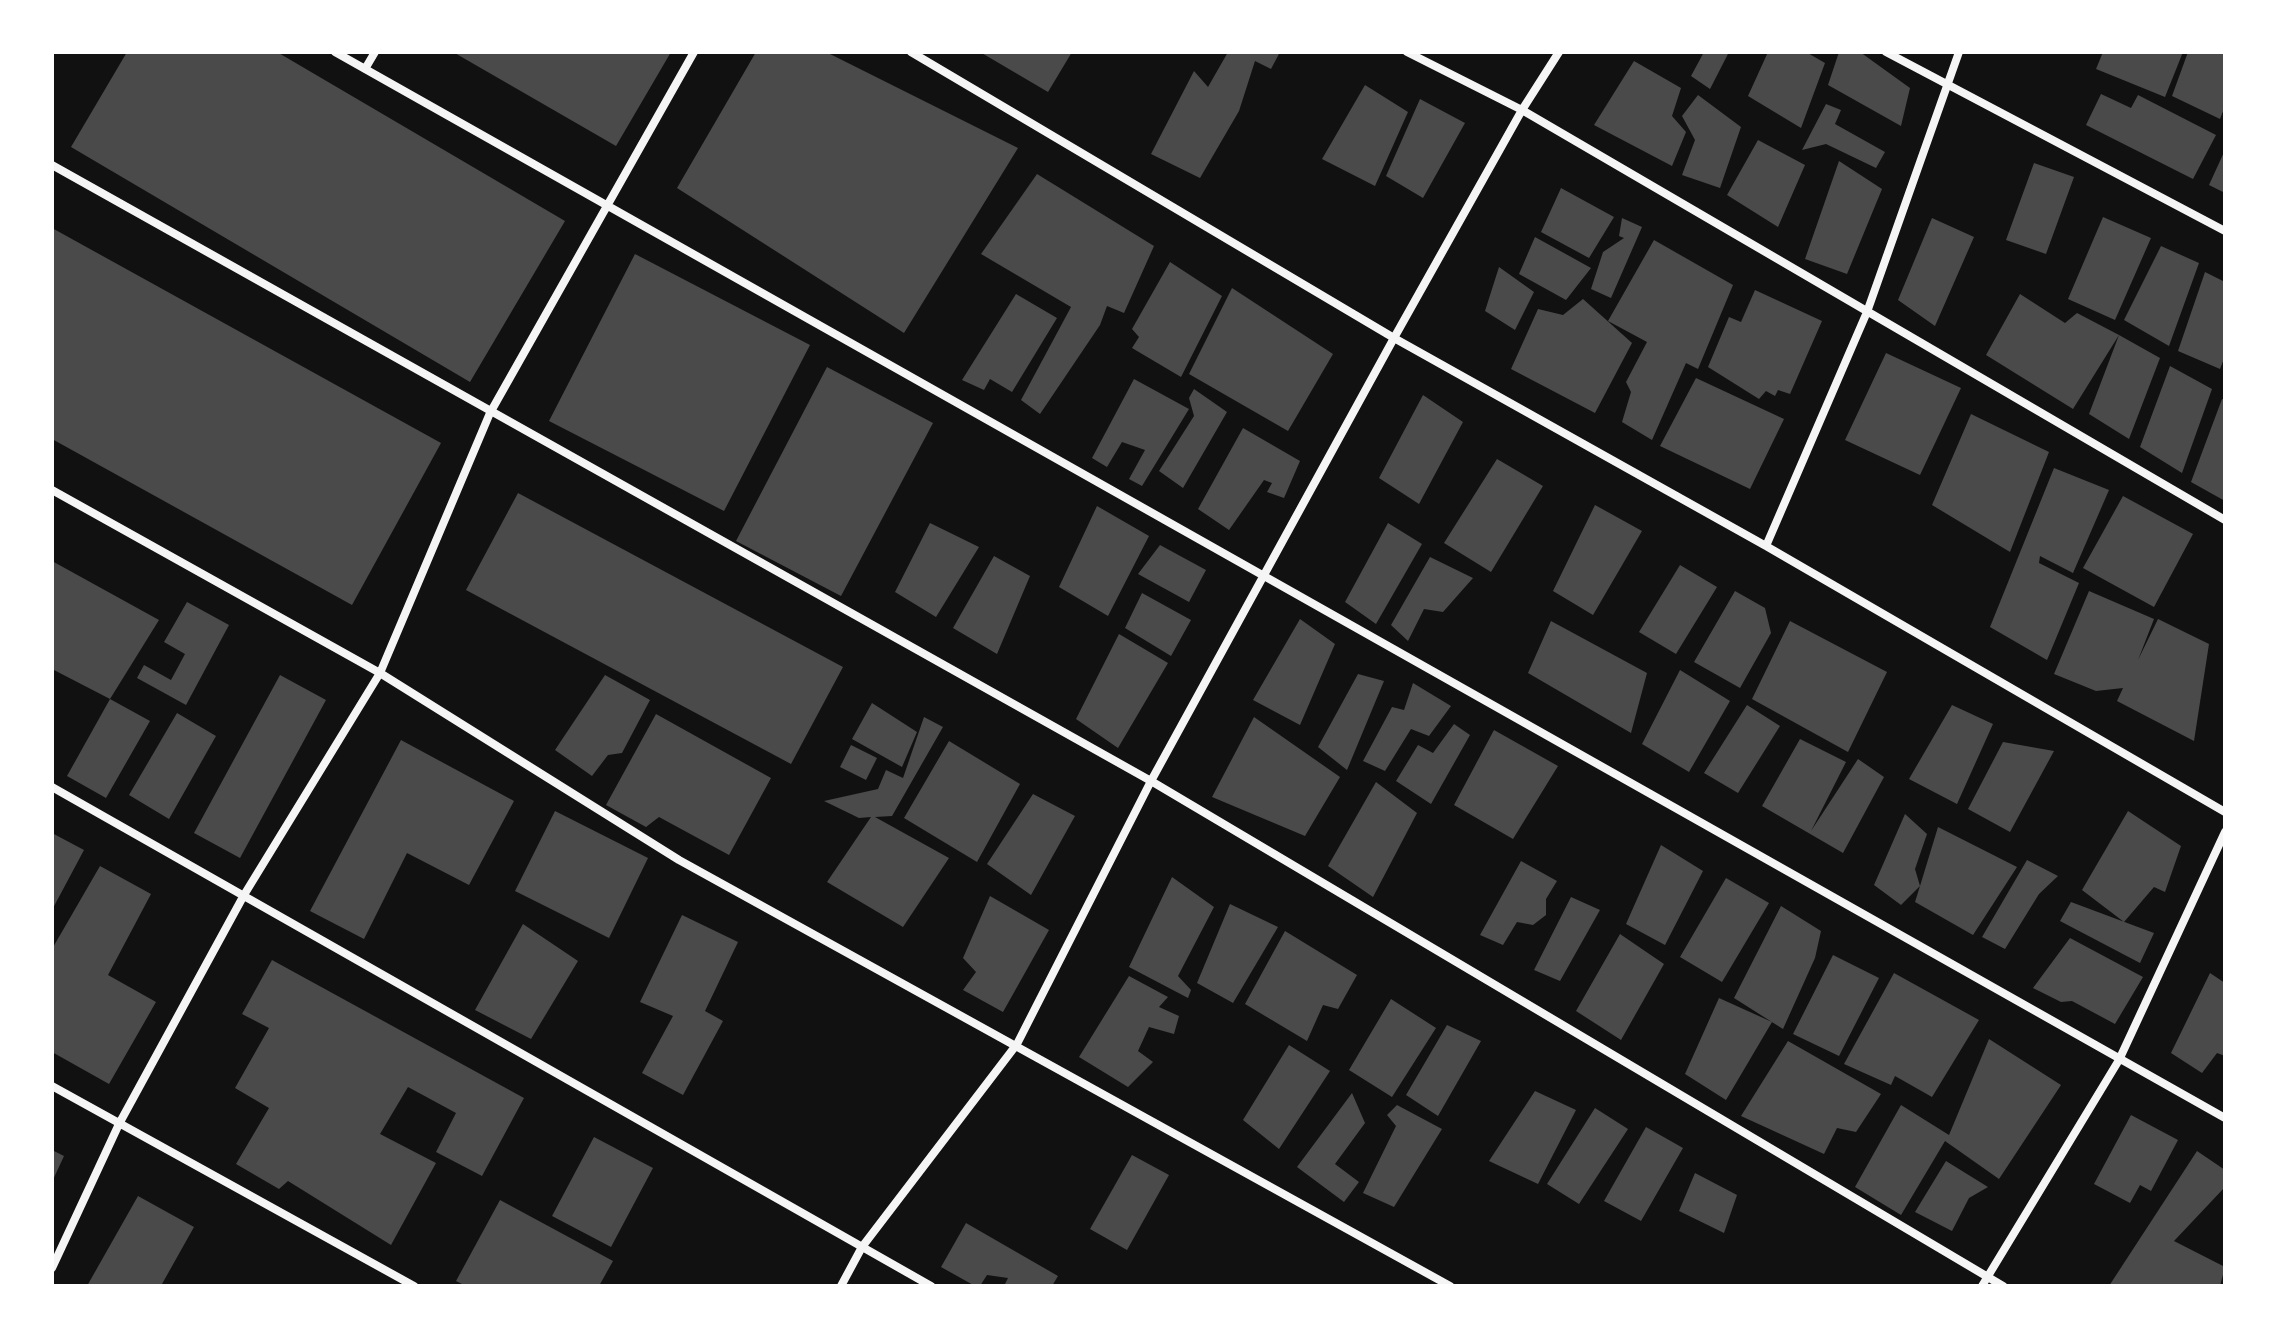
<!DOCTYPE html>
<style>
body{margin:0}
#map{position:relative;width:2277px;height:1338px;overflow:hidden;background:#111;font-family:Signika,sans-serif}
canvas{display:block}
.frame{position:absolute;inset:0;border:54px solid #fff;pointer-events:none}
</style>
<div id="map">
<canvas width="2277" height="1338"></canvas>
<div class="frame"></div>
</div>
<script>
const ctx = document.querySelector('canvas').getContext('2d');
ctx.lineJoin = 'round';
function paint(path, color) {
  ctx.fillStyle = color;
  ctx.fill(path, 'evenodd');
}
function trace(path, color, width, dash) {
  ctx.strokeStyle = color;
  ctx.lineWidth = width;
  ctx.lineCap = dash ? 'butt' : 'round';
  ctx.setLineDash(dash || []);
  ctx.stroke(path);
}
paint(new Path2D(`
 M127,52H277L565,221L470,382L71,147Z
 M453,52H671L616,146Z
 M756,52H826L1018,148L904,333L677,188Z
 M980,52H1072L1048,92Z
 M1228,52H1280L1271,69L1255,61L1239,111L1200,178L1151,154L1194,71L1208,87Z
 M1704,52H1729L1710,89L1691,76Z
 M1768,52H1806L1825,63L1801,128L1748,96Z
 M1839,52H1860L1910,88L1901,126L1828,85Z
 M2103,52H2183L2165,97L2096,69Z
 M2188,52H2225V106L2220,119L2172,96Z
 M1634,61L1681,88L1672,116L1686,132L1672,166L1594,125Z
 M1365,85L1408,112L1375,186L1322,159Z
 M2101,94L2131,108L2138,95L2216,135L2193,179L2086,125Z
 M1698,95L1741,127L1720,188L1682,175L1695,140L1682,116Z
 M1420,99L1465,123L1423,198L1386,176Z
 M1826,104L1841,110L1835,124L1885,152L1876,168L1826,144L1802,150Z
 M1758,140L1805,165L1778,227L1727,195Z
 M2225,150V193L2209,185Z
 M1839,161L1882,189L1847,274L1805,259Z
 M2034,163L2074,177L2046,254L2006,240Z
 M1037,174L1154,246L1124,313L1107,306L1100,325L1040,414L1021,400L1071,307L981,254Z
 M1561,188L1614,217L1589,258L1541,232Z
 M2103,217L2151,238L2115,320L2068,299Z
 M1622,218L1642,227L1611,298L1591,289L1603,252L1624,238L1619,236Z
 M1932,218L1974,237L1935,326L1898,300Z
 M52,228L441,443L352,605L52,439Z
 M1535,237L1591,268L1566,300L1519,274Z
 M1654,240L1733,285L1698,369L1686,363L1652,440L1622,422L1631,392L1626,382L1647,342L1608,321Z
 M2161,246L2199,263L2169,346L2124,320Z
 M635,254L810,345L724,511L549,421Z
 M1170,262L1222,296L1181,377L1132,348L1139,337L1132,329Z
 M1499,267L1534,292L1515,330L1485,311Z
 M2205,272L2225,282V356L2220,369L2178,351Z
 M1232,288L1333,354L1288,431L1189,374Z
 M1755,290L1822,321L1790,394L1778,390L1775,396L1766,391L1759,399L1708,367L1729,317L1741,322Z
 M1016,294L1057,318L1012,392L990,379L984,390L962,380Z
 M2020,294L2065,323L2077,313L2119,335L2160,358L2129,439L2089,414L2119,335L2073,409L1986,355Z
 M1583,299L1632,343L1595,413L1511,369L1538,309L1563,315Z
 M1886,353L1961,388L1920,475L1845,440Z
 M2170,366L2212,389L2182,473L2140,447Z
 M827,367L933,423L841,596L736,541Z
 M1696,378L1784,419L1750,489L1660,446Z
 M1134,379L1189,409L1142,486L1129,479L1145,450L1122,442L1107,467L1092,458Z
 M1194,389L1227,412L1183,488L1159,471L1194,416L1189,398Z
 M1423,395L1463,422L1419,504L1379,478Z
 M2222,399L2225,400V501L2191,482Z
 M1971,414L2049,452L2010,552L1932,505Z
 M1243,428L1300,461L1284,498L1267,492L1272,483L1264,480L1229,530L1198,509Z
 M1497,459L1543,486L1491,572L1444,543Z
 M2054,468L2109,490L2073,573L2040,556L2039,563L2079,583L2047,660L1990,627Z
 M518,493L843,667L791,764L466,590Z
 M2123,496L2193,534L2154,607L2083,568Z
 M1595,505L1642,531L1593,615L1553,591Z
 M1097,506L1149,536L1108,616L1059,587Z
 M930,523L979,547L936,617L895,592Z
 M1388,523L1422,544L1376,624L1345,602Z
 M1160,545L1206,570L1189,602L1138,574Z
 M994,556L1030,576L997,654L953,628Z
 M1430,557L1473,578L1443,612L1424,609L1408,641L1391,625Z
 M52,561L159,620L110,699L52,669Z
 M1680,565L1717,587L1676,654L1639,632Z
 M1735,591L1765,608L1771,633L1740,688L1694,662Z
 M2089,591L2154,619L2138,660L2158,619L2209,644L2194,741L2117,701L2123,688L2096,691L2054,674Z
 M1142,593L1191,620L1171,656L1125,628Z
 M187,602L229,625L186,705L137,678L144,665L171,680L185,654L164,642Z
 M1300,619L1335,644L1300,725L1253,700Z
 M1551,621L1647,673L1631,733L1528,673Z
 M1790,621L1887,672L1848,752L1752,699Z
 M1119,634L1168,663L1118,748L1076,719Z
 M1680,670L1730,701L1689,772L1642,744Z
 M1358,674L1384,681L1347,770L1318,747Z
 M280,675L326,700L240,858L194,833Z
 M605,675L650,700L622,753L608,755L592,776L555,750Z
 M1413,683L1451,706L1429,736L1411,729L1385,771L1363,761L1392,707L1404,710Z
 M110,699L150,721L106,798L67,776Z
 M872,703L917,732L902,767L852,739Z
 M1747,705L1780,726L1738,793L1704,773Z
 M1952,705L1993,724L1957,804L1909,779Z
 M177,713L216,736L169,819L129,795Z
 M656,714L771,778L729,855L659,817L646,827L606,805Z
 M924,717L943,727L892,816L875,817L949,858L903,927L827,882L871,817L859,818L824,801L878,789L886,770L903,778Z
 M1254,717L1340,777L1305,836L1212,797Z
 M1454,724L1470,735L1431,804L1396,781L1418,745L1433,753Z
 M1494,730L1558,766L1513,839L1454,805Z
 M1800,739L1846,762L1811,831L1858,759L1884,777L1843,853L1762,806Z
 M401,740L514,801L469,885L407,853L364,939L310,911Z
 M949,741L1020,784L977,862L904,818Z
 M2003,742L2054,751L2010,832L1968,809Z
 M851,745L877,758L866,780L840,767Z
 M1376,782L1417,813L1373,897L1328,866Z
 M1033,794L1075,816L1031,895L987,864Z
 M555,811L648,858L609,938L515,891Z
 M2128,811L2181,846L2165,892L2154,887L2124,922L2082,890Z
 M1905,814L1927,834L1915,869L1920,886L1938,827L2017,867L1973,935L1915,902L1920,886L1901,905L1874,885Z
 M52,833L84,850L52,910Z
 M1661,845L1703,871L1665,945L1626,924Z
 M2027,860L2058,876L2039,894L2005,949L1982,937Z
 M1521,861L1557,881L1546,899V915L1533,925L1517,922L1503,945L1480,935Z
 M100,866L151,894L108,975L156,1002L109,1084L52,1052V949Z
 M1172,877L1214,907L1178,976L1191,990L1188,998L1129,967Z
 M1726,878L1769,903L1722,982L1680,957Z
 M990,896L1049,930L1003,1012L963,990L976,972L963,958Z
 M1571,897L1600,910L1560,981L1534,970Z
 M2071,902L2154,933L2140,963L2060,921Z
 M1230,904L1278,927L1233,1003L1197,983Z
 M1781,906L1821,931L1815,958L1783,1029L1734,998Z
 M682,915L738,942L705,1011L723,1021L683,1095L642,1073L673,1016L640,1002Z
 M523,924L578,961L531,1039L475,1010Z
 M1285,931L1357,975L1338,1009L1323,1005L1307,1041L1245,1004Z
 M1620,934L1664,964L1621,1040L1576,1011Z
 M2070,938L2143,977L2115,1024L2072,1001L2061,1002L2033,988Z
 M1833,955L1879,978L1839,1056L1793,1034Z
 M272,960L524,1098L482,1176L436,1152L456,1113L408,1087L380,1134L436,1163L391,1245L288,1181L279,1189L236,1164L269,1108L235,1088L269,1028L242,1014Z
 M1894,973L1979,1020L1932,1097L1895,1076L1891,1085L1844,1064Z
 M2210,973L2225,983V1056L2217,1053L2202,1073L2171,1053Z
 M1129,976L1168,997L1159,1007L1179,1016L1174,1034L1149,1027L1138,1051L1153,1062L1128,1087L1079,1057Z
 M1719,998L1772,1022L1726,1100L1685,1074Z
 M1391,999L1436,1028L1392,1097L1349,1070Z
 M1447,1025L1481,1041L1438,1116L1406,1095Z
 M1989,1039L2061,1085L1999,1179L1945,1141L1901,1215L1855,1187L1901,1105L1949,1135Z
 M1788,1041L1881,1094L1856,1132L1837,1128L1824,1154L1741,1116Z
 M1289,1045L1330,1071L1279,1149L1243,1120Z
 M1535,1091L1576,1110L1538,1184L1489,1161Z
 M1352,1093L1365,1123L1335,1164L1359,1182L1344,1202L1297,1167Z
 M1397,1105L1442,1129L1394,1207L1363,1193L1396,1126L1387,1115Z
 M1595,1108L1628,1129L1579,1204L1547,1184Z
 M2131,1115L2178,1140L2151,1191L2140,1185L2130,1203L2094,1184Z
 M1646,1127L1683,1148L1641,1221L1604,1201Z
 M594,1137L653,1168L611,1247L552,1216Z
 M52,1150L64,1156L52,1182Z
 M2197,1151L2225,1170V1187L2174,1241L2225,1267L2220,1286H2109Z
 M1132,1155L1169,1175L1127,1250L1090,1229Z
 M1946,1161L1988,1187L1969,1198L1952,1231L1915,1212Z
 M1695,1173L1737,1195L1724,1233L1679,1211Z
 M138,1196L194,1227L162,1284L166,1286H87Z
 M500,1200L613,1261L599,1286H466L456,1281Z
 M966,1223L1058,1276L1052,1286H1004L1008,1278L987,1275L980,1286H975L941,1267Z`), '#4a4a4a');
trace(new Path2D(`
 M335,52L2225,1118
 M911,52L1394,338L1766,546L2225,812
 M1407,52L1522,110L2225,520
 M1886,52L2225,231
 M365,69L375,52
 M52,165L1151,781L2003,1286
 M52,490L380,673L679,860L1450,1286
 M1766,546L1867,312L1959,52
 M52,787L931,1286
 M52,1086L414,1286
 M52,1268L119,1124L244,895L380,673L490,413L694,52
 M841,1286L862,1247L1017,1044L1151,781L1394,338L1522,110L1559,52
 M1982,1286L2119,1060L2225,832`), '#f5f5f5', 8);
</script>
